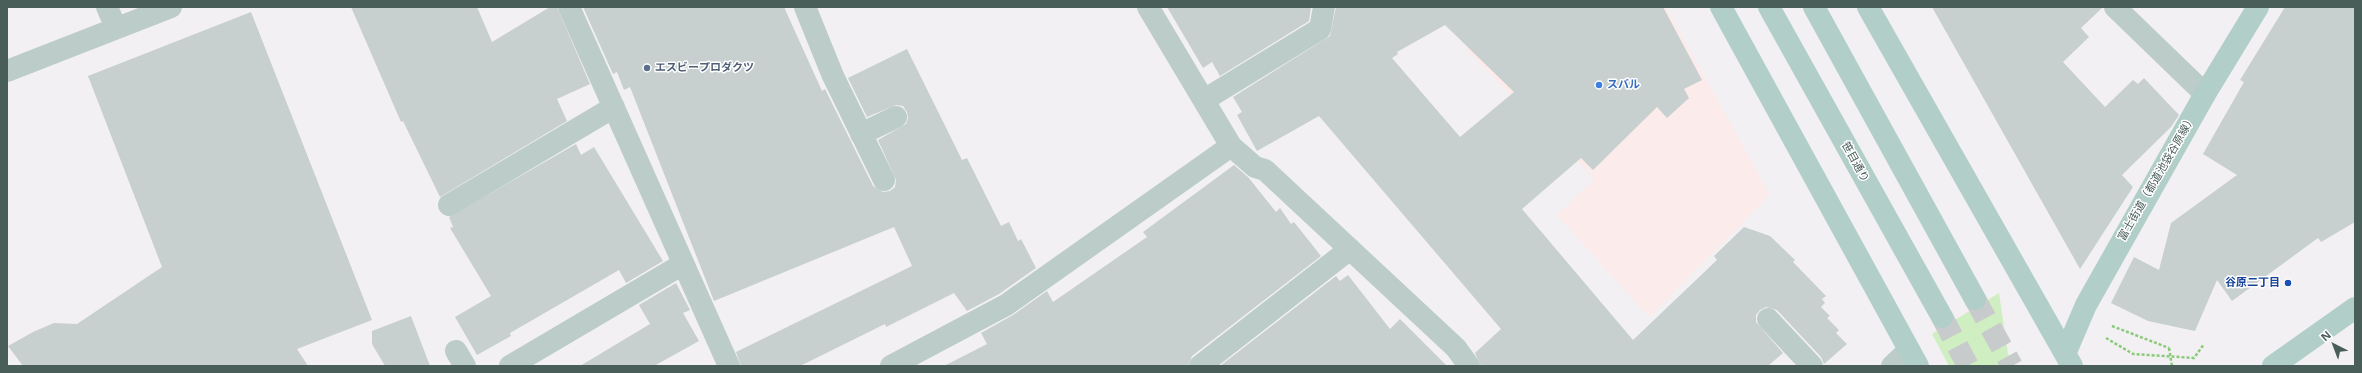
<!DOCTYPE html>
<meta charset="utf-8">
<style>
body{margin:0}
#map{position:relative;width:2362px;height:373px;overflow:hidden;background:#f2f0f2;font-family:"Open Sans",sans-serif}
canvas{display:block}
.frame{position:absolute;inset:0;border:8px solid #495d59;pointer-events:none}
.north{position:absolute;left:2314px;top:325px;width:40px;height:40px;-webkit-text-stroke:3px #fff;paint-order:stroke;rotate:318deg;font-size:11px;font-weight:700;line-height:16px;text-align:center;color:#495d59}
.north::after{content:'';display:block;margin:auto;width:14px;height:18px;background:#495d59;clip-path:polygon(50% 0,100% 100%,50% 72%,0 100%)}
</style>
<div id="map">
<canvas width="2362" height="373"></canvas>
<div class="frame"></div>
<div class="north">N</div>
</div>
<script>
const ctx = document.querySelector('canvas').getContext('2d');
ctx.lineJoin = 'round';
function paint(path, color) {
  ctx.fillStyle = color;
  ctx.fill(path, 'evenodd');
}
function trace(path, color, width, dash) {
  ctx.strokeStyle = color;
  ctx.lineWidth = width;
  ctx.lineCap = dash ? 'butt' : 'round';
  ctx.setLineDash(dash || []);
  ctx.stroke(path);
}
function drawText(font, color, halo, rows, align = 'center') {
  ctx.font = font + ' "Open Sans","Noto Sans JP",sans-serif';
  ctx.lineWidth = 3;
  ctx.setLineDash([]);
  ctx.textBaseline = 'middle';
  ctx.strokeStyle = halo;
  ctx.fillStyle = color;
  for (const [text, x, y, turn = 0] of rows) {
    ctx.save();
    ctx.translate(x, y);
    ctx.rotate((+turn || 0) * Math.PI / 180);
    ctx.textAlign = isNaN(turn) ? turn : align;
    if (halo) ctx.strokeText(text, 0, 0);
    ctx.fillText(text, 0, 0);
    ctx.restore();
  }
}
paint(new Path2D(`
 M1532,7H1666L1770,195L1649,317L1557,215L1595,179L1465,49Z`), '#fcebeb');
paint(new Path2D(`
 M1999,293L2008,354L2015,366H1949L1932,334Z`), '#cfeec1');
paint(new Path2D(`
 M351,7H477L492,42L550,7H557L590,84L557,99L567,121L440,197L403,121L401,122Z
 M583,7H784L822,91L825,89L873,186L883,192L890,191L895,187L896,180L878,140L906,124L908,118L907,112L903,106L896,105L867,117L848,78L907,49L962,160L967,158L1001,226L1009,222L1018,241L1021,239L1036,268L999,294L967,311L954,293L886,327L885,324L800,366H741L736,352L912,266L894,227L714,301L630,87L624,90L617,72L613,74Z
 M1167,7H1311L1309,21L1220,76L1212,62L1203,68Z
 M1336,7H1663L1702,80L1684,89L1689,98L1667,118L1657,107L1593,170L1581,158L1522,209L1633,340L1717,260L1714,256L1744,227L1770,236L1795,260L1793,262L1826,296L1822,299L1825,303L1821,307L1830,316L1827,318L1839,330L1836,333L1847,344L1824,364L1821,357L1777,310L1766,307L1760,310L1756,315V322L1783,353L1768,366H1481L1475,353L1501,329L1319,116L1257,151L1237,115L1242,112L1233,97L1330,36ZM1445,25L1514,92L1460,137L1392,58L1398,54L1397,52Z
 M1932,7H2103L2081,28L2089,37L2063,62L2105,107L2133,80L2138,84L2144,78L2179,115L2171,127L2122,175L2133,187L2080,269Z
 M2285,7H2355V222L2321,242L2318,238L2232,301L2217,280L2195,331L2148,321L2111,303L2134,257L2159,270L2171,223L2237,175L2203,154L2244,82L2240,80Z
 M251,12L372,320L297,349L308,366H23L8,346L33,332L54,323L77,324L162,267L88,76Z
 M576,144L581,155L594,147L663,261L626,283L619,270L510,333L511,336L477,355L455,317L491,296L450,228L453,227L449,217Z
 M1234,165L1248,177L1276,212L1280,208L1291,224L1294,222L1321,256L1192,356L1188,366H944L987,344L981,333L1013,315L1047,291L1053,302L1147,237L1143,232Z
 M1348,275L1390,329L1400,319L1447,366H1220L1336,276L1340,281Z
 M676,283L690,310L683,313L699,341L654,366H580L650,324L639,305Z
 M411,316L430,366H385L372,344V331Z`), '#c7cfcf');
trace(new Path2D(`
 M1975,299L2012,366
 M1942,317L1968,366`), '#c8cbcc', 22, [22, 11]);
trace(new Path2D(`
 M2112,326L2169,348
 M2106,338L2133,354L2194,358L2204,344`), '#89cb7a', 2.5, [3, 2]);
trace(new Path2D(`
 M107,7L116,28
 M569,7L729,366
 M805,7L833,76L884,180
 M1148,7L1231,146L1255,167L1265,170L1456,348L1469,366
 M2115,7L2205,94
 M7,71L171,7
 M1204,100L1320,29L1324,7
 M861,134L896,117
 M449,205L614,107
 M1768,319L1812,366
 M456,351L465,366
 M510,366L683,264
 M891,366L1006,305L1231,146
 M1200,366L1350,249
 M1892,366L1909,350`), '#bcccc9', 22);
trace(new Path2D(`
 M1721,7L1918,366
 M1769,7L1942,317
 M1814,7L1975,299
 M1868,7L2072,366
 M2065,354L2086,305L2205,94L2258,7
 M2273,366L2355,308`), '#b1cec8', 22);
trace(new Path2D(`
 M2169,348L2172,366`), '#89cb7a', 2.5, [3, 2]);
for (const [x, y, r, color] of [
 [647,68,4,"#5c6f8a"],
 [1599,85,4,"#3f7fe0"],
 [2288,283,4,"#1a4fb4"]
]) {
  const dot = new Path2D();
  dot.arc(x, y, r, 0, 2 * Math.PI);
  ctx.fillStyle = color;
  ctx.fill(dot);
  trace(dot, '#fff', 1.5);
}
drawText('bold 11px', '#4e5e75', '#fff', [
 ["エスビープロダクツ",655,68]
], 'left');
drawText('bold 11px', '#366cbe', '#fff', [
 ["スバル",1607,85]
], 'left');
drawText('11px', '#495d59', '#fff', [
 ["笹目通り",1855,162,61],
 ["富士街道（都道池袋谷原線）",2157,178,-60]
]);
drawText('bold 11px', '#164399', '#fff', [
 ["谷原二丁目",2280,283]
], 'right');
</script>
